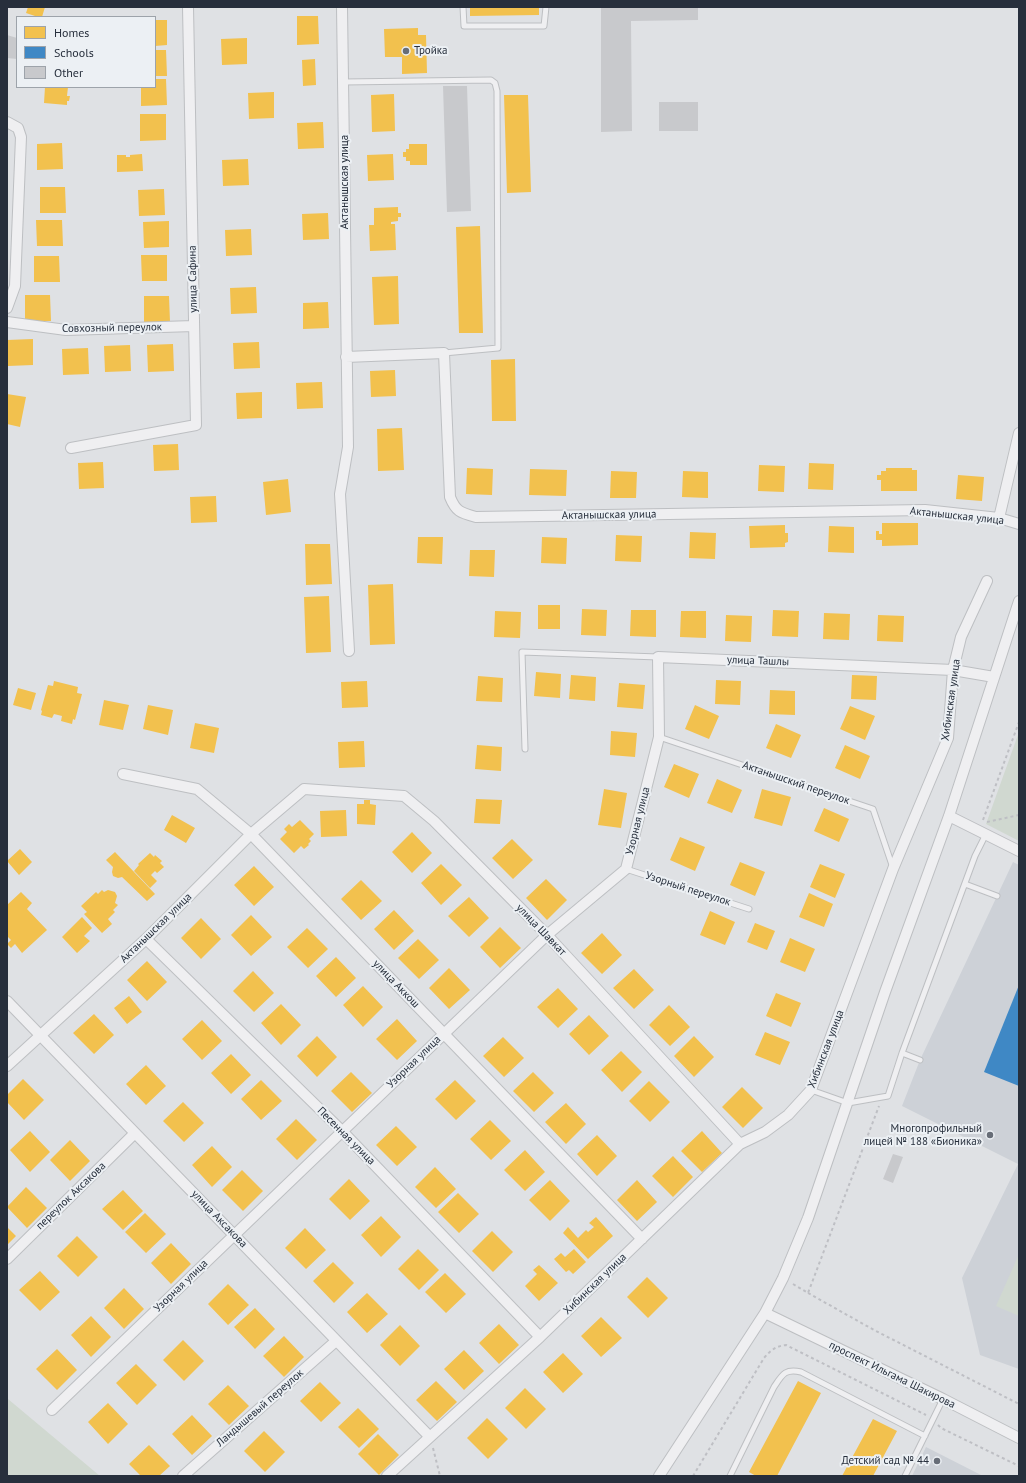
<!DOCTYPE html>
<meta charset="utf-8">
<style>
body{margin:0}
#map{position:relative;width:1026px;height:1483px;overflow:hidden;background:#dfe1e4;font-family:"PT Sans",sans-serif}
canvas{display:block}
.frame{position:absolute;inset:0;border:8px solid #272f3c;pointer-events:none}
.legend{position:absolute;left:16px;top:16px;width:140px;height:72px;box-sizing:border-box;background:#ecf0f4;border:1px solid #9da3aa;margin:0;padding:5px 7px;list-style:none;font-size:12px;color:#272f3c}
.legend li{display:flex;align-items:center;gap:8px;height:20px}
.legend b{width:20px;border:1px solid #9da3aa}
</style>
<div id="map">
<canvas width="1026" height="1483"></canvas>
<div class="frame"></div>
<ul class="legend">
<li><b style="height:11px;background:#f2c14e"></b>Homes</li>
<li><b style="height:11px;background:#3f88c5"></b>Schools</li>
<li><b style="height:11px;background:#c8c9cc"></b>Other</li>
</ul>
</div>
<script>
const ctx = document.querySelector('canvas').getContext('2d');
ctx.lineJoin = 'round';
function paint(path, color) {
  ctx.fillStyle = color;
  ctx.fill(path, 'evenodd');
}
function trace(path, color, width, dash) {
  ctx.strokeStyle = color;
  ctx.lineWidth = width;
  ctx.lineCap = dash ? 'butt' : 'round';
  ctx.setLineDash(dash || []);
  ctx.stroke(path);
}
function drawText(font, color, halo, rows, align = 'center') {
  ctx.font = font + ' "PT Sans",sans-serif';
  ctx.lineWidth = 4;
  ctx.setLineDash([]);
  ctx.textBaseline = 'middle';
  ctx.strokeStyle = halo;
  ctx.fillStyle = color;
  for (const [text, x, y, turn = 0] of rows) {
    ctx.save();
    ctx.translate(x, y);
    ctx.rotate((+turn || 0) * Math.PI / 180);
    ctx.textAlign = isNaN(turn) ? turn : align;
    if (halo) ctx.strokeText(text, 0, 0);
    ctx.fillText(text, 0, 0);
    ctx.restore();
  }
}
paint(new Path2D(`
 M1013,862L1019,865V1369L980,1355L962,1278L1018,1164L902,1106L920,1060Z
 M926,1447L983,1476H912Z`), '#cdd1d7');
paint(new Path2D(`
 M1019,732V841L986,824Z
 M1019,1254V1316L996,1306Z
 M7,1399H8L100,1476H7Z`), '#d0d8d0');
paint(new Path2D(`
 M28,7H45L42,17H38L26,13Z
 M470,7H539V15L470,16Z
 M297,16H318L319,44L297,45Z
 M155,20H167V45L155,46Z
 M418,28V35H426L427,73L402,74V57H385L384,29Z
 M247,38V64L222,65L221,39Z
 M155,50H166L167,76H155Z
 M315,59L316,85L303,86L302,60Z
 M155,79H166L167,105L141,106V87H155Z
 M45,87H68L67,96H70L69,101H67V105L44,103Z
 M274,92V118L249,119L248,93Z
 M394,94L395,131L372,132L371,95Z
 M504,95H528L531,192L507,193Z
 M140,114H166V140L140,141Z
 M323,122L324,148L298,149L297,123Z
 M62,143L63,169L37,170V144Z
 M409,144H427V165H410V161H406V157H403V152H406V149H409Z
 M142,154L143,171L117,172V155H126V157H130V155Z
 M393,154L394,180L368,181L367,155Z
 M248,159L249,185L223,186L222,160Z
 M40,187H65L66,213H40Z
 M164,189L165,215L139,216L138,190Z
 M398,207V213H401V217H398V221L391,222V224H395L396,250L370,251L369,225H374V208Z
 M328,213L329,239L303,240L302,214Z
 M36,220H62L63,246H37Z
 M169,221V247L144,248L143,222Z
 M480,226L483,333H459L456,227Z
 M251,229L252,255L226,256L225,230Z
 M141,255H167V281H142Z
 M34,256H59L60,282H34Z
 M398,276L399,324L374,325L372,277Z
 M256,287L257,313L231,314L230,288Z
 M25,295H50L51,321H25Z
 M144,296H169L170,322H144Z
 M328,302L329,328L303,329V303Z
 M33,339V365L8,366L7,340Z
 M259,342L260,368L234,369L233,343Z
 M173,344L174,371L148,372L147,345Z
 M130,345L131,371L105,372L104,346Z
 M88,348L89,374L63,375L62,349Z
 M515,359L516,421H492L491,360Z
 M395,370L396,396L371,397L370,371Z
 M322,382L323,408L297,409L296,383Z
 M262,392V418L237,419L236,393Z
 M7,394L26,397L20,427L7,424Z
 M402,428L404,470L378,471L377,429Z
 M178,444L179,470L154,471L153,445Z
 M103,462L104,488L79,489L78,463Z
 M809,463L834,464L833,490L808,489Z
 M759,465L785,466L784,492L758,491Z
 M467,468L493,469L492,495L466,494Z
 M886,468H912V470H917V491H881V480H877V475H881V471H886Z
 M530,469L567,470L566,496L529,495Z
 M611,471L637,472L636,498H610Z
 M683,471L708,472V498L682,497Z
 M958,475L984,477L982,501L956,499Z
 M288,479L291,512L266,515L263,482Z
 M216,496L217,522L191,523L190,497Z
 M882,523H918V545L882,546V540H876V531H879V534H882Z
 M785,525V533H788V542L785,543V547L750,548L749,526Z
 M829,526L854,527V553L828,552Z
 M690,532L716,533L715,559L689,558Z
 M616,535L642,536L641,562L615,561Z
 M418,537H443L442,564L417,563Z
 M542,537L567,538L566,564L541,563Z
 M305,544H330L332,584L306,585Z
 M470,550H495L494,577L469,576Z
 M393,584L395,644L370,645L368,585Z
 M329,596L331,652L306,653L304,597Z
 M538,605H560V629H538Z
 M582,609L607,610L606,636L581,635Z
 M631,610H656V637L630,636Z
 M773,610L799,611L798,637L772,636Z
 M495,611L521,612L520,638L494,637Z
 M681,611H706V638L680,637Z
 M824,613L850,614L849,640L823,639Z
 M726,615L752,616L751,642L725,641Z
 M878,615L904,616L903,642L877,641Z
 M536,672L561,674L560,698L534,696Z
 M571,675L596,677L595,701L569,699Z
 M852,675L877,676L876,700L851,699Z
 M478,676L503,678L502,702L476,701Z
 M716,680L741,681L740,705L715,704Z
 M54,681L78,687L77,693L82,694L75,720L73,719L72,724L61,721L62,716L54,714L52,718L41,715L42,711L41,710L48,685L53,686Z
 M367,681L368,707L342,708L341,682Z
 M619,683L645,685L643,709L617,707Z
 M18,688L36,693L31,710L13,705Z
 M770,690L795,691V715L769,714Z
 M104,700L129,705L123,730L99,725Z
 M148,705L173,710L168,735L143,729Z
 M695,705L719,716L709,739L685,729Z
 M850,706L875,716L865,740L840,729Z
 M195,723L219,728L214,753L190,748Z
 M776,724L801,735L791,758L766,748Z
 M611,731L637,733L635,757L610,755Z
 M364,741L365,767L339,768L338,742Z
 M477,745L502,747L501,771L475,769Z
 M845,745L870,756L860,779L835,768Z
 M674,764L699,774L689,798L664,787Z
 M717,779L742,790L732,813L707,803Z
 M604,789L627,793L621,828L598,825Z
 M762,789L791,797L782,826L754,818Z
 M476,799L502,800L500,824L474,823Z
 M364,800H370V804L376,805L375,825L357,824V804H364Z
 M824,808L849,819L839,842L814,831Z
 M346,810L347,836L321,837L320,811Z
 M172,815L195,828L186,843L164,830Z
 M300,820L314,834L309,839L311,841L308,844L309,845L304,849L301,846L294,853L280,839L287,832L284,829L289,824L292,827Z
 M412,832L432,853L412,873L392,852Z
 M680,837L705,847L695,871L670,860Z
 M512,839L533,860L513,879L492,858Z
 M20,849L32,862L19,875L7,861Z
 M115,852L155,894L147,901L122,877L118,878L113,876L112,872L113,867L106,860Z
 M150,853L154,857L155,855L162,861L160,863L164,867L157,873L155,871L151,875L157,881L150,888L134,871L139,865L138,864Z
 M740,862L765,872L755,896L730,885Z
 M441,864L462,885L441,905L421,883Z
 M820,864L845,874L835,898L810,887Z
 M254,866L274,887L254,906L234,885Z
 M546,879L567,900L547,920L526,898Z
 M361,880L382,901L361,920L341,899Z
 M102,890L104,892L108,890L115,892L117,896L115,903L118,905L113,910L115,912L108,919L112,924L102,933L84,914L87,912L81,906L96,892L98,894Z
 M21,892L32,903L27,909L47,930L22,953L15,944L11,948L7,944L11,940L7,936V905Z
 M809,893L833,904L824,927L799,917Z
 M469,897L489,918L469,937L448,916Z
 M394,910L414,931L394,950L374,929Z
 M710,911L735,922L725,945L700,935Z
 M251,915L272,937L251,956L231,935Z
 M82,917L92,928L84,936L90,941L77,953L62,937Z
 M201,918L221,939L201,959L181,938Z
 M755,923L775,931L767,950L747,942Z
 M500,927L521,948L500,968L480,947Z
 M307,928L328,949L308,968L287,947Z
 M602,933L622,955L602,974L581,953Z
 M790,938L815,949L805,972L780,962Z
 M418,939L439,960L419,979L398,958Z
 M336,957L356,978L336,997L316,976Z
 M147,961L167,982L147,1001L127,980Z
 M449,968L470,990L449,1009L429,988Z
 M634,969L654,990L634,1009L613,988Z
 M253,971L274,993L254,1012L233,991Z
 M363,986L383,1007L363,1027L343,1005Z
 M558,988L578,1009L558,1028L537,1007Z
 M776,993L801,1003L791,1027L766,1016Z
 M129,996L142,1012L127,1024L114,1008Z
 M281,1004L301,1025L281,1045L261,1023Z
 M669,1005L690,1027L670,1046L649,1025Z
 M94,1014L114,1035L94,1054L73,1033Z
 M589,1015L609,1036L589,1055L569,1034Z
 M397,1019L417,1041L397,1060L376,1039Z
 M202,1020L222,1041L202,1060L182,1039Z
 M765,1032L790,1042L780,1065L755,1055Z
 M317,1036L337,1057L317,1077L297,1056Z
 M694,1036L714,1057L694,1077L674,1056Z
 M503,1037L524,1058L504,1077L483,1056Z
 M621,1051L642,1072L622,1092L601,1070Z
 M231,1054L251,1075L231,1094L211,1073Z
 M146,1065L166,1086L146,1105L126,1084Z
 M351,1072L372,1093L352,1112L331,1091Z
 M533,1072L554,1093L534,1112L513,1091Z
 M23,1079L44,1100L24,1120L7,1102V1095Z
 M261,1080L282,1101L261,1120L241,1099Z
 M455,1080L476,1101L456,1120L435,1099Z
 M649,1081L670,1102L650,1122L629,1101Z
 M742,1087L763,1108L743,1128L722,1107Z
 M183,1102L204,1123L184,1142L163,1121Z
 M566,1103L586,1124L566,1144L545,1122Z
 M296,1119L317,1140L297,1160L276,1139Z
 M490,1120L511,1141L491,1160L470,1139Z
 M396,1126L417,1147L397,1166L376,1145Z
 M30,1131L50,1152L30,1172L10,1150Z
 M702,1131L722,1153L702,1172L681,1151Z
 M597,1135L617,1156L597,1176L577,1154Z
 M70,1140L90,1161L70,1181L50,1160Z
 M212,1146L232,1167L212,1187L192,1165Z
 M525,1150L545,1172L525,1191L504,1170Z
 M673,1156L693,1177L673,1197L652,1176Z
 M435,1167L456,1189L436,1208L415,1187Z
 M242,1170L263,1191L243,1211L222,1190Z
 M349,1179L370,1201L350,1220L329,1199Z
 M550,1180L570,1201L550,1221L529,1200Z
 M637,1180L657,1202L637,1221L617,1200Z
 M26,1187L47,1208L27,1228L7,1207Z
 M123,1190L143,1211L123,1230L102,1209Z
 M458,1193L479,1214L459,1233L438,1212Z
 M145,1213L166,1234L146,1253L125,1232Z
 M381,1216L401,1237L381,1257L361,1235Z
 M596,1217L613,1236L588,1259L563,1233L568,1227L578,1238L586,1230L588,1232L594,1227L589,1223Z
 M7,1227L16,1236L7,1245Z
 M305,1228L326,1250L306,1269L285,1248Z
 M492,1231L513,1252L493,1272L472,1251Z
 M77,1236L98,1257L78,1277L57,1256Z
 M171,1243L191,1264L171,1284L151,1263Z
 M418,1249L439,1270L419,1290L398,1269Z
 M574,1249L586,1262L573,1274L569,1270L566,1272L554,1259L561,1253L565,1257Z
 M333,1262L354,1283L334,1303L313,1281Z
 M539,1265L558,1283L539,1301L525,1286L537,1274L533,1270Z
 M40,1271L60,1292L40,1311L19,1290Z
 M445,1273L466,1294L446,1313L425,1292Z
 M647,1277L668,1298L648,1318L627,1297Z
 M228,1284L249,1305L228,1325L208,1304Z
 M124,1288L144,1309L124,1329L104,1308Z
 M367,1293L388,1314L367,1333L347,1312Z
 M255,1308L275,1329L255,1349L234,1327Z
 M91,1316L111,1337L91,1357L71,1335Z
 M601,1317L622,1338L601,1357L581,1336Z
 M499,1324L519,1345L499,1364L479,1343Z
 M400,1325L420,1346L400,1366L380,1345Z
 M284,1336L304,1357L284,1377L263,1356Z
 M183,1340L204,1361L184,1381L163,1360Z
 M57,1349L77,1370L57,1390L36,1369Z
 M464,1350L484,1371L464,1390L444,1369Z
 M563,1353L583,1374L563,1393L543,1372Z
 M136,1364L157,1385L137,1405L116,1383Z
 M436,1381L457,1402L437,1421L416,1400Z
 M798,1381L821,1393L777,1476H756L749,1472Z
 M320,1382L341,1403L321,1422L300,1401Z
 M228,1385L249,1406L229,1425L208,1404Z
 M525,1388L546,1409L526,1429L505,1408Z
 M108,1403L128,1424L108,1444L88,1422Z
 M358,1408L379,1429L359,1448L338,1427Z
 M192,1415L212,1436L192,1455L172,1434Z
 M487,1418L508,1439L488,1459L467,1438Z
 M873,1419L897,1431L873,1476H842Z
 M264,1431L285,1452L265,1472L244,1451Z
 M378,1434L399,1455L379,1475L358,1454Z
 M149,1445L170,1466L159,1476H141L129,1464Z`), '#f2c14e');
paint(new Path2D(`
 M1019,985V1086L984,1072Z`), '#3f88c5');
paint(new Path2D(`
 M601,7H698V20L631,21L632,131L601,132Z
 M7,35L17,38V59L7,58Z
 M443,86H467L471,211L447,212Z
 M659,102H698V131H659Z
 M893,1154L903,1157L893,1183L883,1179Z`), '#c8c9cc');
const service = new Path2D(`
 M463,7L464,26H544L546,7
 M344,82L491,80L495,83L497,91L498,348L444,353
 M659,737L873,809L893,868
 M525,749L522,652L658,657
 M626,869L749,909
 M965,884L997,896
 M902,1053L920,1060
 M811,1090L848,1103L888,1096L902,1053L975,856L986,834
 M730,1476L774,1387C782,1375 785,1368 801,1372L925,1436
 M905,1476L943,1399`);
const minor = new Path2D(`
 M342,7L348,447L340,494L349,651
 M7,122L18,128L21,137L15,286L7,308
 M7,322L66,330L194,326
 M346,357L444,353L450,497C456,512 461,513 476,517L925,510L999,518L1019,524
 M71,448L196,425L188,7
 M999,518L1019,433
 M123,774L197,789L251,834L642,1239
 M949,816L1019,851
 M146,939L342,1131L540,1337
 M7,1001L430,1437
 M7,1066L146,939L251,834L304,789L404,796L434,821L547,935L740,1144
 M7,1259L135,1133
 M765,1313L943,1399L1019,1438
 M52,1410L547,935L626,869L659,737L658,657L953,670L994,677
 M183,1476L336,1341
 M387,1476L540,1337L740,1144L765,1132L788,1115L811,1090L893,869L948,738L953,670L961,637L987,581
 M659,1476L765,1313L783,1278L808,1218L885,992L949,816L1019,601`);
trace(service, '#bdbfc2', 7);
trace(minor, '#bdbfc2', 12);
trace(new Path2D(`
 M983,820L1019,722
 M987,822L1019,815
 M793,1284L808,1293L879,1106
 M808,1293L874,1330L1019,1404
 M938,1425L941,1428L1019,1466
 M433,1448L440,1476
 M693,1476L764,1358C771,1350 776,1346 786,1345L926,1415`), '#bebfc4', 2, [3, 3]);
trace(service, '#efeff1', 5);
trace(minor, '#efeff1', 10);
for (const [x, y, r, color] of [
 [406,51,4,"#676d77"],
 [990,1135,4,"#676d77"],
 [937,1461,4,"#676d77"]
]) {
  const dot = new Path2D();
  dot.arc(x, y, r, 0, 2 * Math.PI);
  ctx.fillStyle = color;
  ctx.fill(dot);
  trace(dot, '#ecf0f4', 1.5);
}
drawText('11px', '#272f3c', '#ecf0f4', [
 ["Тройка",414,51,"left"],
 ["Многопрофильный",982,1129],
 ["лицей № 188 «Бионика»",982,1142],
 ["Детский сад № 44",929,1461]
], 'right');
drawText('11px', '#272f3c', '#ecf0f4', [
 ["Актанышская улица",345,182,-90],
 ["улица Сафина",193,279,-91],
 ["Совхозный переулок",112,328,-1],
 ["Актанышская улица",609,515,-1],
 ["Актанышская улица",957,516,6],
 ["улица Ташлы",758,661,2],
 ["Хибинская улица",951,700,-82],
 ["Актанышский переулок",796,783,19],
 ["Узорная улица",638,821,-76],
 ["Узорный переулок",688,889,18],
 ["Актанышская улица",156,928,-44],
 ["улица Шавкат",541,930,46],
 ["улица Аккош",396,984,46],
 ["Хибинская улица",826,1049,-69],
 ["Узорная улица",414,1062,-44],
 ["Песенная улица",346,1136,45],
 ["переулок Аксакова",71,1196,-44],
 ["улица Аксакова",219,1219,46],
 ["Хибинская улица",595,1284,-44],
 ["Узорная улица",181,1286,-44],
 ["проспект Ильгама Шакирова",892,1375,26],
 ["Ландышевый переулок",260,1408,-41]
]);
</script>
